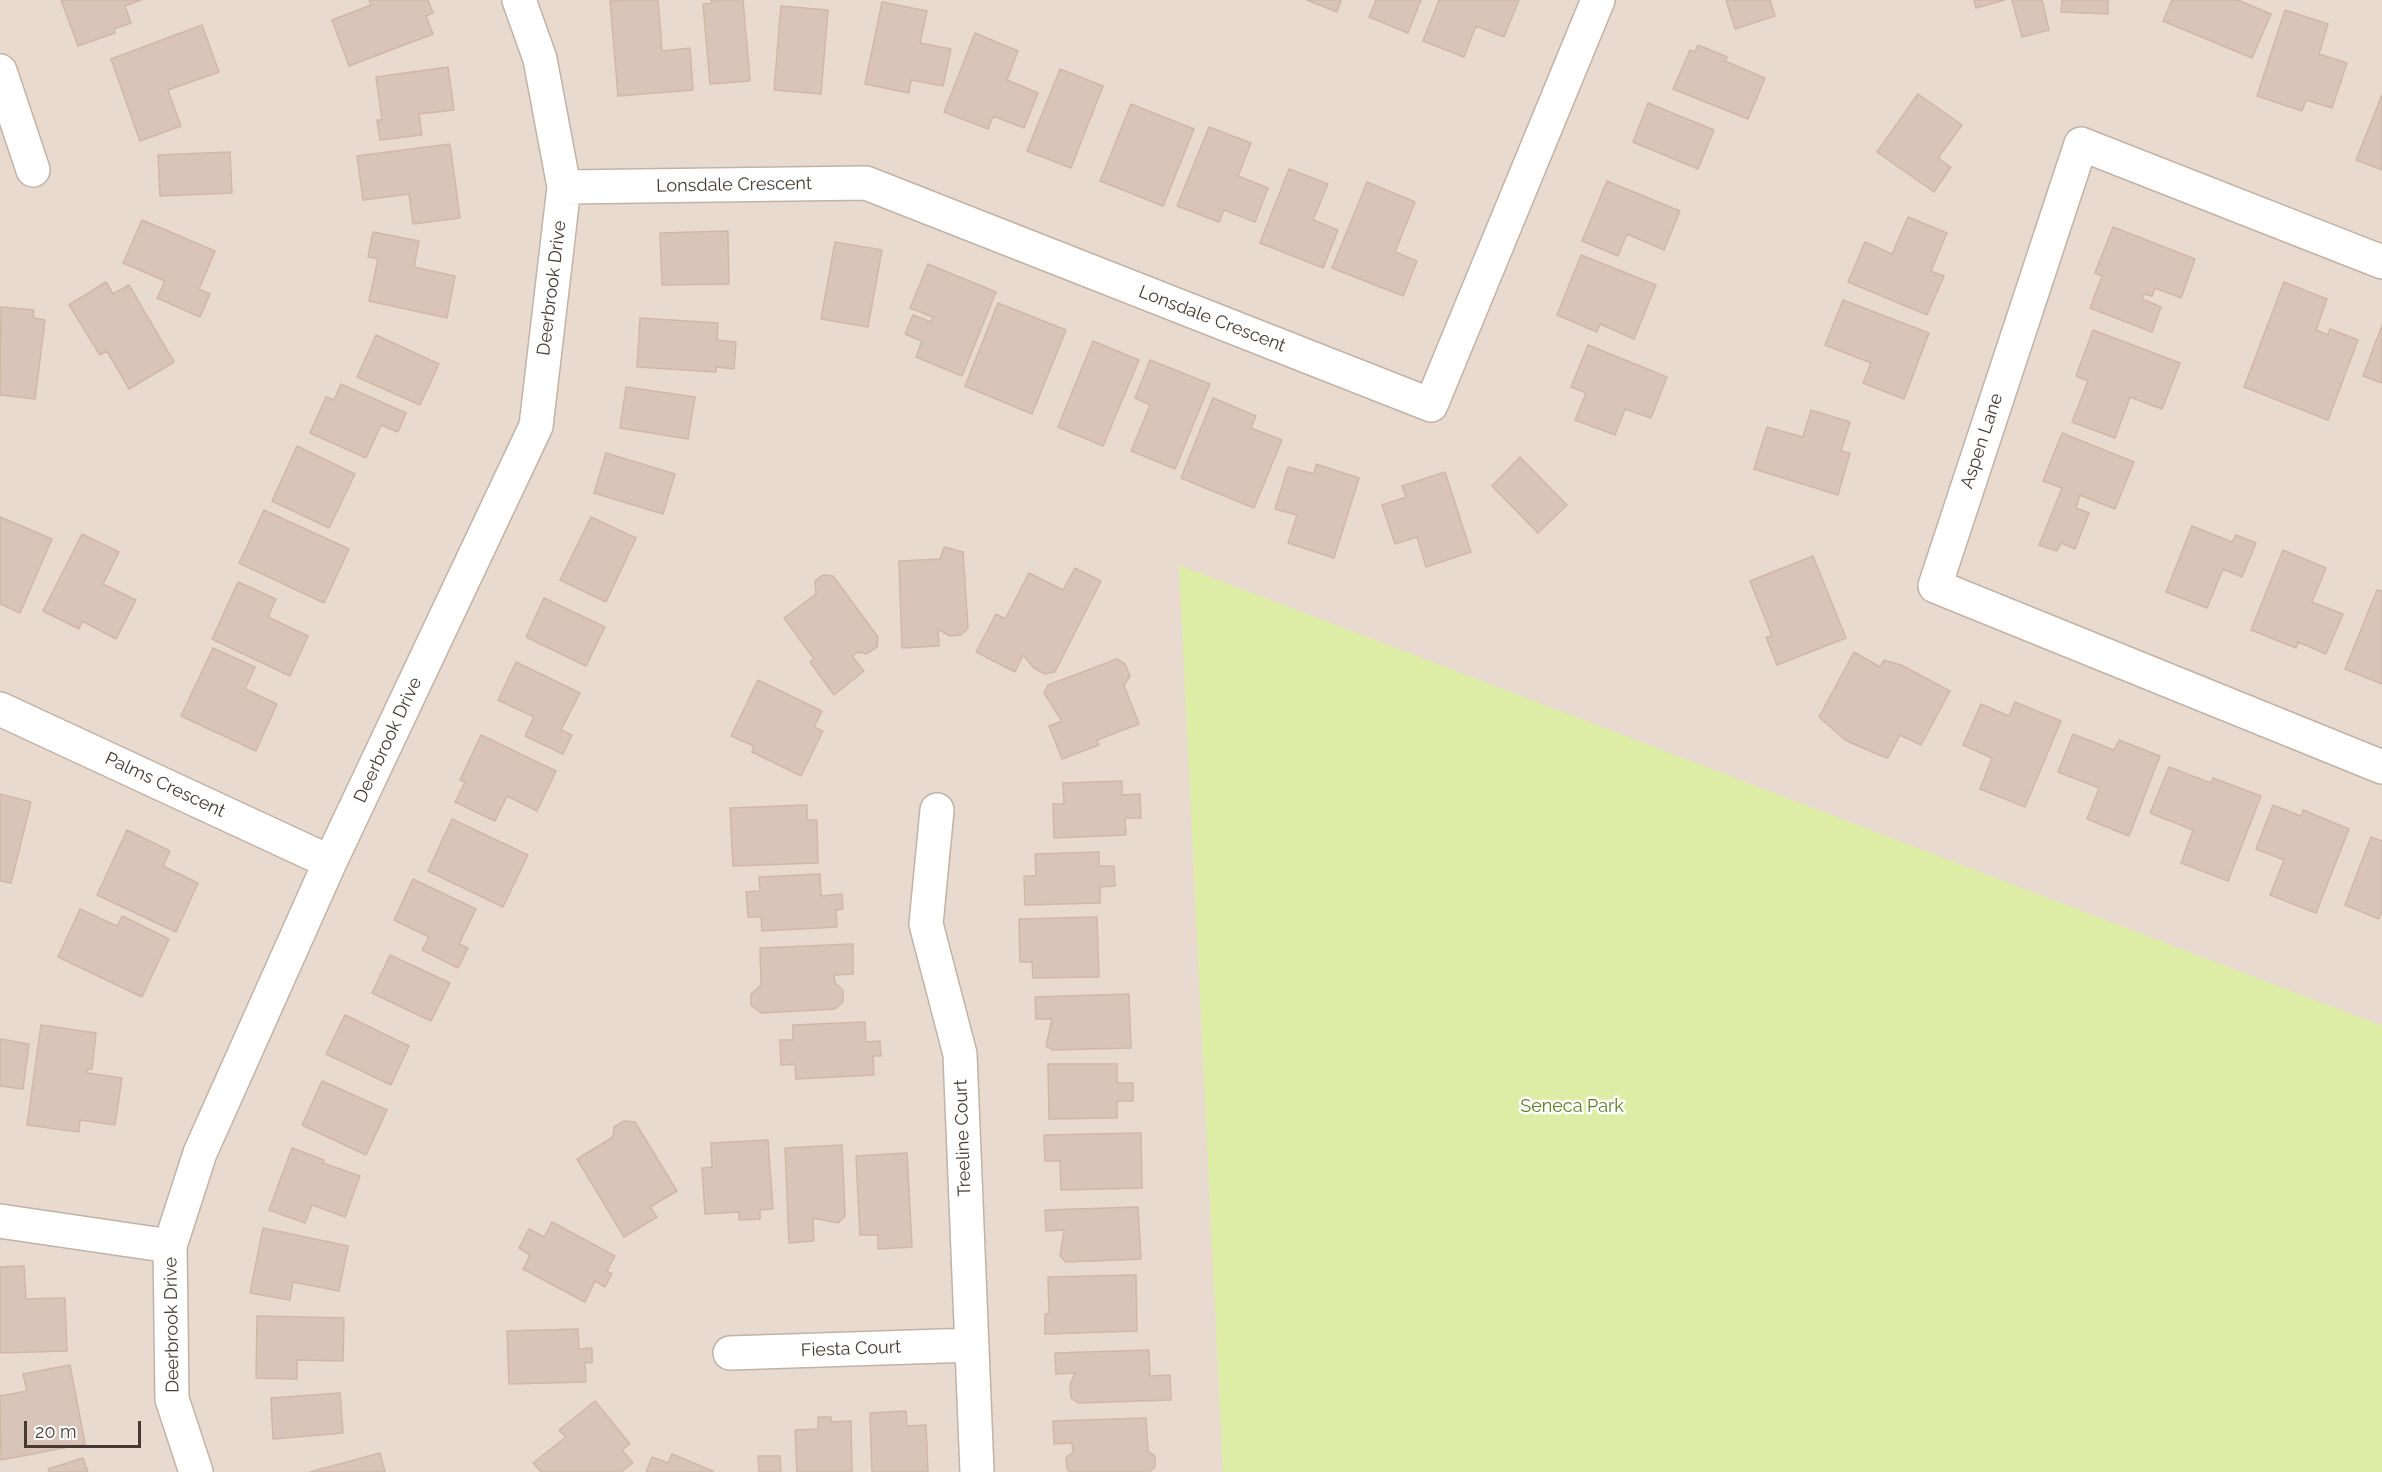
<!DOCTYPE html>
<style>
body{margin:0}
#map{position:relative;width:2382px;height:1472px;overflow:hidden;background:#f3e9e1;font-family:Raleway,sans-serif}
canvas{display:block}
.scale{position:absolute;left:24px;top:1421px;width:117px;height:27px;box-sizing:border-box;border:3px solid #453932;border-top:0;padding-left:8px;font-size:18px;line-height:21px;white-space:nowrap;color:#453932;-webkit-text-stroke:4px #fff;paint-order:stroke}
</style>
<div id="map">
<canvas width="2382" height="1472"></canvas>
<div class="scale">20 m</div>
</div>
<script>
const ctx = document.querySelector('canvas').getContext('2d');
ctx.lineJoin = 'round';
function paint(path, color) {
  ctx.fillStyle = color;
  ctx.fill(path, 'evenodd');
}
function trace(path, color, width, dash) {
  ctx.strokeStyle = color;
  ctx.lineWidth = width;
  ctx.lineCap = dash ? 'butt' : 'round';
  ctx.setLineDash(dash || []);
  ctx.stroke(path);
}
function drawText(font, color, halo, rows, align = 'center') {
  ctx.font = font + ' Raleway,sans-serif';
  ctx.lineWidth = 5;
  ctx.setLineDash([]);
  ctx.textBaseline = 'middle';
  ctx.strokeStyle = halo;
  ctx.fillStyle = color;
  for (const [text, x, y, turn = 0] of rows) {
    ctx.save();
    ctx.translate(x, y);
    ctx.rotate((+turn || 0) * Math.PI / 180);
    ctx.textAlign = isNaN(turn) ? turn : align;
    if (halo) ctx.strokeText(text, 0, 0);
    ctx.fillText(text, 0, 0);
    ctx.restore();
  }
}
paint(new Path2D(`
 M0,0H2382V1472H0Z`), '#e8dacf');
paint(new Path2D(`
 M1179,565L2382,1026V1472H1223Z`), '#deeda5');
const building = new Path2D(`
 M61,0H141L125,6L131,23L114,29L115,33L78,46Z
 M369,0H428L433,13L426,16L433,34L349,66L332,20L371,5Z
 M627,0H658L662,51L690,48L693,90L618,96L610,1Z
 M711,0H743L750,81L710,84L703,4L712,3Z
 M1307,0H1341L1337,12Z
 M1376,0H1421L1408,33L1369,17Z
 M1439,0H1519L1504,37L1476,26L1464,57L1423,41Z
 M1726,0H1770L1775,16L1735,29Z
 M1974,0H2005L1976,8Z
 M2012,0H2042L2049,30L2022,37Z
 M2062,0H2108V14L2061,12Z
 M2172,0H2238L2271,14L2252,58L2163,21Z
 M882,2L927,11L920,43L951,49L943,86L911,80L909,93L865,84Z
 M781,6L828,10L821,94L774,90Z
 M2285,10L2328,24L2319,54L2347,63L2332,108L2306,100L2302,111L2257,96Z
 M202,25L219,72L168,90L181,126L140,141L111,59Z
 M975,33L1018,51L1007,80L1038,93L1024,128L993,116L988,129L944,112Z
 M1698,45L1727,57L1725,61L1765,78L1748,119L1673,89L1690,50L1695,52Z
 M448,67L454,110L419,114L422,135L380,140L377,120H382L376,77Z
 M1060,69L1103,86L1071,168L1027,151Z
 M1918,94L1962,125L1938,158L1951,167L1934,192L1877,152Z
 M2382,95V170L2356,160Z
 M1648,103L1714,130L1698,169L1633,142Z
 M1131,104L1194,129L1163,206L1100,181Z
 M1209,127L1251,143L1238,176L1268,188L1255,222L1224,210L1219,222L1177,206Z
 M450,144L460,218L413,224L409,194L363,200L357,156Z
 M230,152L232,193L160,196L158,155Z
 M1289,169L1328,184L1313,220L1338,230L1323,268L1260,243Z
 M1607,181L1680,211L1664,250L1627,234L1618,256L1582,241Z
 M1367,182L1415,202L1395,252L1417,261L1403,296L1332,268Z
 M1908,217L1947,233L1931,271L1944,276L1927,315L1848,282L1865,242L1892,254Z
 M142,220L215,251L199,289L210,294L200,317L157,298L165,281L123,263Z
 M2113,227L2195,259L2181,298L2155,288L2152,296L2144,294L2142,299L2161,307L2152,332L2090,308L2102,276L2095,273Z
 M728,231L729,284L662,285L660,233Z
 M373,232L419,241L414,267L455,276L447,318L369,301L378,259L368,257Z
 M835,242L882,250L868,327L821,319Z
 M1581,255L1656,285L1634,339L1600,324L1597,332L1557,315Z
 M928,264L996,292L962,376L916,357L922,341L905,334L913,315L931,322L933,317L910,308Z
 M106,282L113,294L129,285L174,362L129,389L107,351L100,355L69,305Z
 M2284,282L2327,299L2316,330L2328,335L2330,329L2358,340L2328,420L2244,387Z
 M1843,300L1929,333L1904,399L1863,383L1871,363L1825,345Z
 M998,303L1066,330L1032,414L965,386Z
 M1,307L34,310L33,318L45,320L35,399L0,395Z
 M640,318L718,323L717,340L736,342L734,369L716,367V372L637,367Z
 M2382,325V383L2363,376Z
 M2093,330L2180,363L2162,409L2130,397L2115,438L2072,422L2088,381L2076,376Z
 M376,335L439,364L420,405L357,377Z
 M1093,341L1139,360L1103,446L1058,427Z
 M1588,345L1667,377L1651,418L1625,409L1615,435L1575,420L1586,393L1571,387Z
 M1150,360L1210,384L1175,469L1131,451L1150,405L1135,398Z
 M341,384L406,413L398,432L381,425L366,458L310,433L326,397L334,400Z
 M626,387L695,397L688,439L620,428Z
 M1213,398L1256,416L1251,428L1282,440L1254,508L1181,478Z
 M1811,410L1850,422L1841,451L1850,453L1838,495L1754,469L1767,427L1803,437Z
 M2062,433L2134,462L2115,509L2080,495L2076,508L2089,513L2075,549L2061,543L2057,551L2039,545L2062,488L2043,481Z
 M297,446L355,474L329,528L272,501Z
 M606,453L675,474L663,514L594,493Z
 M1520,457L1567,505L1538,533L1492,486Z
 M1316,464L1359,478L1334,558L1288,543L1297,515L1275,509L1288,467L1314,474Z
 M1445,472L1471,552L1426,567L1417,537L1395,544L1382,505L1406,497L1402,486Z
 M264,510L349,549L324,603L239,563Z
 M0,517L52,539L20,613L0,604Z
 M591,517L636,538L606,602L560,580Z
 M2192,526L2232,542L2236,535L2256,543L2242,577L2223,569L2207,608L2166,592Z
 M82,534L119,552L103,584L136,600L116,639L82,621L79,629L43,611Z
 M944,547L963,552L968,628L961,635L950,636L938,629L939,646L902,648L899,561L940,559Z
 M2283,550L2326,568L2312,602L2343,614L2326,654L2298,642L2296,648L2251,630Z
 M1813,556L1846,638L1777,665L1766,637L1772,636L1750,581Z
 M1075,568L1101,581L1055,672L1045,674L1034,668L1023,655L1015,672L976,652L996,614L1005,619L1029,573L1063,590Z
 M823,575L833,576L878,637L877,647L866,654L858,652L852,656L864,671L834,695L810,662L814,659L784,618L816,594L815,581Z
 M238,582L276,599L268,617L308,636L290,676L212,639Z
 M2377,590L2382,591V684L2345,669Z
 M544,598L605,627L586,666L526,637Z
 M213,648L255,667L245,689L277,704L256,751L181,716Z
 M1854,652L1880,667L1884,660L1901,665L1950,691L1921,745L1900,735L1888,758L1879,755L1845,740L1819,717Z
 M1117,659L1125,664L1130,676L1124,685L1139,724L1097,740L1099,745L1062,759L1049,726L1062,721L1044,693L1048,685Z
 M516,662L580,693L561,730L572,735L563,754L525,736L534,717L498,700Z
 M758,680L822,711L814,727L823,731L801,776L752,752L754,746L731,736Z
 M2015,702L2061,721L2025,807L1980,789L1992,758L1963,745L1981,704L2009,716Z
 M2073,734L2114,750L2119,740L2160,756L2129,836L2087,819L2099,788L2058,772Z
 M481,735L556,771L537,811L507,796L495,821L455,802L465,782L460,780Z
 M2169,767L2211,783L2213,778L2261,796L2228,881L2181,863L2193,830L2150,813Z
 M1122,781V795L1140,794L1141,818H1125L1126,835L1054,838L1053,804H1064L1063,783Z
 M0,794L31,802L11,883L0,881Z
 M807,805V820H817L818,863L733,866L730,808Z
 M2273,805L2301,816L2303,810L2349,829L2316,913L2270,895L2284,860L2256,849Z
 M452,819L528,855L503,907L428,871Z
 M127,830L170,851L163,866L198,883L176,932L97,895Z
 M2371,837L2382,841V910L2379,919L2345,905Z
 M1099,852V866H1114L1115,886L1100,887V903L1025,905L1024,876H1036L1035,854Z
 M820,874L821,896L842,894L843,909L836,910L837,927L762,931L761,917H748L746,892L760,891L759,877Z
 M413,879L476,909L459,944L468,948L458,968L422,950L429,937L394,920Z
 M80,909L117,926L122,916L169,939L142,997L58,957Z
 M1097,917L1099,977L1033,978L1032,962H1020L1019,919Z
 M853,944V974L834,975L835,983L843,990V1002L835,1009L761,1013L751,1005V994L761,985L760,948Z
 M390,955L450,983L431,1021L372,993Z
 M1129,994L1131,1048L1053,1050L1046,1046L1052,1019H1036L1035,997Z
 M345,1015L409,1046L391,1085L326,1054Z
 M865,1022L866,1042L880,1041L881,1056H873L874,1075L796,1079L795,1064L781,1065L780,1040H793V1025Z
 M41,1025L96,1033L92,1069H88L87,1073L122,1078L115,1125L80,1120L79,1132L27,1125Z
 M0,1039L29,1044L23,1089L0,1086Z
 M1048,1064H1117V1083H1133V1101H1117V1118L1049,1119Z
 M322,1081L387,1110L366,1155L302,1125Z
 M624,1121L635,1122L677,1191L650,1207L657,1217L624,1237L577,1159L613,1137L614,1127Z
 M1141,1133L1142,1188L1061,1190L1060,1161H1045L1044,1135Z
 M768,1140L773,1209L760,1210V1219L739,1220V1212L705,1214L702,1168L712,1167L711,1143Z
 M842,1145L845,1216L838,1223L813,1218L814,1241L789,1243L785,1148Z
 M292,1148L324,1160L323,1163L360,1176L345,1217L312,1205L305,1223L269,1210Z
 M907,1153L912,1247L878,1249V1235H860L856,1156Z
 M1138,1207L1141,1259L1066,1262L1060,1256L1064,1230L1046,1231L1045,1210Z
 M552,1222L615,1256L607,1271L612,1274L605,1287L595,1281L585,1302L523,1269L530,1255L519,1248L529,1229L544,1237Z
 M263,1228L348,1246L339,1291L293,1282L290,1300L250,1293Z
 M24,1266L26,1299L65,1298L67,1351L0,1353V1267Z
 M1136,1275L1137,1331L1045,1334V1314L1049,1313L1048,1277Z
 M257,1316L344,1318L343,1361L297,1360V1379L256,1378Z
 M578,1329L579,1349L592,1348V1363L585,1362L586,1382L509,1384L507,1331Z
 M1149,1350L1150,1376L1170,1375L1171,1400L1078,1403L1071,1398L1070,1384L1075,1373L1056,1374L1055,1353Z
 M70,1365L85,1444L1,1460L0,1396L27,1391L23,1374Z
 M340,1393L343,1433L273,1439L271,1398Z
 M595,1401L630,1444L622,1450L633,1463L621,1472H541L533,1463L566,1437L559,1430Z
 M906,1411L907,1426L926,1425L928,1472H872L870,1413Z
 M818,1417H831V1422L851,1421L852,1472H797L795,1430L818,1429Z
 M1146,1418L1148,1451L1155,1456V1467L1149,1472H1070L1067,1469L1066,1458L1073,1452L1072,1443L1054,1444L1053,1421Z
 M380,1453L385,1472H310Z
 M672,1454L713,1471L712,1472H646L652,1457L668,1463Z
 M758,1456H780L781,1472H759Z
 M83,1458L88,1472H49L48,1469Z`);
paint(building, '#d9c4b9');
trace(building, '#d1b7a8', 1.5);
const street = new Path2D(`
 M0,71L33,170
 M564,187L866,183L1431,405L1598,0
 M2382,262L2081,144L1935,586L2382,767
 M0,709L330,862
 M937,810L926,924L960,1054L977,1472
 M0,1221L170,1246
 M730,1353L972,1345
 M196,1472L172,1399L170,1246L200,1153L330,862L536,426L564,187L540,59L519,0`);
trace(street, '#c2b2a6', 36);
trace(street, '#fff', 33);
drawText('18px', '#453932', '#fff', [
 ["Lonsdale Crescent",734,185,-1],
 ["Deerbrook Drive",552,288,-83],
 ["Lonsdale Crescent",1212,319,21],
 ["Aspen Lane",1982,441,-72],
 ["Deerbrook Drive",388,740,-65],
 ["Palms Crescent",165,785,25],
 ["Treeline Court",963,1138,-92],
 ["Deerbrook Drive",172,1325,-91],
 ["Fiesta Court",851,1349,-2]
]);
drawText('18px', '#597d1f', '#fff', [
 ["Seneca Park",1572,1107]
]);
</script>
